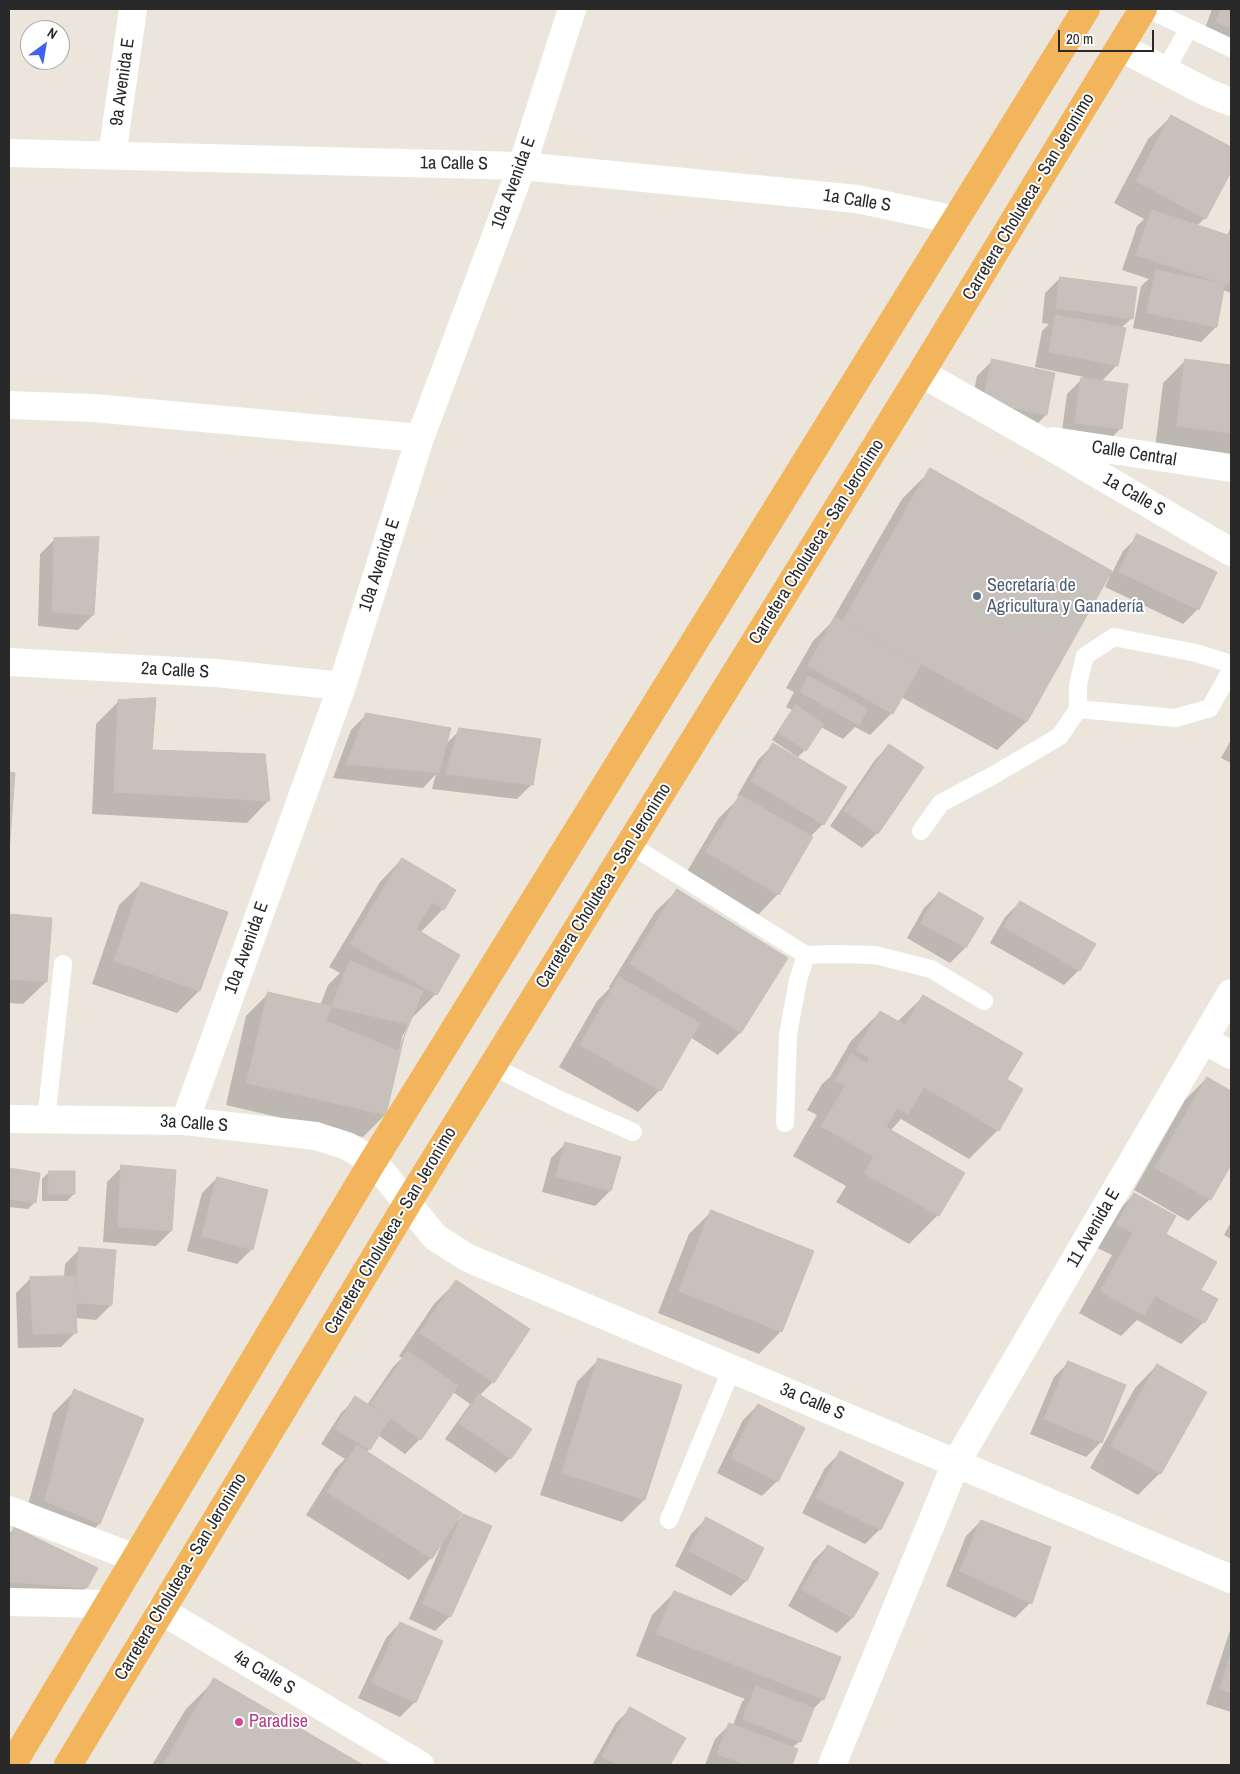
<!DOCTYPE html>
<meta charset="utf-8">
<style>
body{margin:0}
#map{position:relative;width:1240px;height:1774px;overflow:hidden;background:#ebe5dc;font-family:"Archivo Narrow",sans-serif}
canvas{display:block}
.frame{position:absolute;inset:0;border:10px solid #292929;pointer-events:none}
.north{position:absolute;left:20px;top:20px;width:50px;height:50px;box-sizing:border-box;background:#fff;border:1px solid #a9a9a9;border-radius:50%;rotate:32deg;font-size:14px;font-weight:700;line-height:20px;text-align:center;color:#292929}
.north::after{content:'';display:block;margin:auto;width:18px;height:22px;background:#4061f3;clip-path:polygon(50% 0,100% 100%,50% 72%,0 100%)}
.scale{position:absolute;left:1058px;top:30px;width:96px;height:22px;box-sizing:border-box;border:2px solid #292929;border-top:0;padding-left:6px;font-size:15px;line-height:18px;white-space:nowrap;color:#292929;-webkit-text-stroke:4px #fff;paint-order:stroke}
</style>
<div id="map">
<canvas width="1240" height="1774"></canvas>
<div class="frame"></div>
<div class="north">N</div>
<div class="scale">20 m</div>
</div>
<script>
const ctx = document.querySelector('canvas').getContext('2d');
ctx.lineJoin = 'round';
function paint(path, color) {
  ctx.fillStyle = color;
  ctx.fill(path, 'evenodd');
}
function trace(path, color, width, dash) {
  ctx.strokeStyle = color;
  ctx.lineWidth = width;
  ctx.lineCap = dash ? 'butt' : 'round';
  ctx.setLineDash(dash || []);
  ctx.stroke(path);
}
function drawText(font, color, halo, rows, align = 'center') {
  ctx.font = font + ' "Archivo Narrow",sans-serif';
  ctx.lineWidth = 4;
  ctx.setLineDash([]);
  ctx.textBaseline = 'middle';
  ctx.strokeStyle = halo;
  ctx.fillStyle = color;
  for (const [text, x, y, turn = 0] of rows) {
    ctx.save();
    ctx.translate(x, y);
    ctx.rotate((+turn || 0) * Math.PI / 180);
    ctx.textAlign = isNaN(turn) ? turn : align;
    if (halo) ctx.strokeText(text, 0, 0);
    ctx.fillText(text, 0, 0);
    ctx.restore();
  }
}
paint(new Path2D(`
 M1212,9H1231V48L1202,37Z
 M1171,117L1231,149V169L1205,218L1197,226L1227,236L1231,226V293L1223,290L1216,327L1201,342L1133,328L1141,286L1149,279L1122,270L1137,226L1144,219L1114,203L1148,139Z
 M1060,278L1132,318L1121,328L1117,365L1101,382L1121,428L1106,443L1061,438L1067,394L1084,377L1035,367L1042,331L1049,324L1042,323L1045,293Z
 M1186,360L1231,366V458L1155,448L1163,383Z
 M992,361L1046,415L1031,430L969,417L977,376Z
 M931,470L1112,573L1123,551L1138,536L1198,609L1183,624L1105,587L1110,576L1108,575L1026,722L997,750L901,697L892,713L870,735L855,727L843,739L821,727L805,750L798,757L772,740L792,710L786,707L794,692L786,688L813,641L830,624L902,499Z
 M55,539L93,615L78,630L38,626L40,554Z
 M118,702L151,751L269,800L247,823L92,814L96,724Z
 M366,715L446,744L460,730L532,784L517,799L432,789L436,774L423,788L333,778L351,730Z
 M1231,740V763L1221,758Z
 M773,745L823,824L810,837L778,894L756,917L685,875L718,819L739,798L737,796L758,760Z
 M889,745L877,833L862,848L830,826L875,760Z
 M9,774H14L9,837Z
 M402,859L443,909L420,933L459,956L436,994L413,1017L412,1016L402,1037L385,1115L363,1137L226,1105L246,1016L268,994L320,1006L328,985L340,973L329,967L380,882Z
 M142,883L226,913L199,991L177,1013L92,984L119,905Z
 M678,890L786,958L740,1033L718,1055L690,1037L660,1090L638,1112L559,1067L597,1001L610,988L609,987L655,912Z
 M939,893L982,918L965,948L950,963L907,938L924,908Z
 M1020,902L1079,970L1064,985L990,943L1005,917Z
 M9,915L50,919L46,982L23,1004L9,1003Z
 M924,996L1005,1080L998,1130L969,1159L901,1119L890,1131L938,1215L909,1244L836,1202L846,1186L793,1156L817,1115L807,1110L822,1084L830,1077L851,1041L880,1012L897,1022Z
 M1207,1078L1231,1092V1162L1210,1199L1188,1221L1134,1190L1185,1100Z
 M566,1143L610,1191L595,1206L542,1192L551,1158Z
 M122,1167L171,1231L156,1246L103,1242L107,1182Z
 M9,1169L35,1202L28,1209L9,1207Z
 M49,1172L74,1194L67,1201H42V1179Z
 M217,1178L252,1249L237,1264L187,1251L202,1193Z
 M1134,1194L1164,1235L1199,1291L1204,1322L1181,1344L1137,1320L1121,1336L1079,1313L1112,1255L1095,1247L1112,1217Z
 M711,1212L781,1331L759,1354L658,1313L689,1234Z
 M1231,1222V1239L1224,1235Z
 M80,1249L111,1305L96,1320L76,1318V1332L61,1347L18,1348L16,1293L31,1278L64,1277L65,1264Z
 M457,1281L529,1330L493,1382L480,1395L510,1458L496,1473L445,1439L470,1404L453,1392L420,1439L405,1454L378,1435L366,1453L454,1524L463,1515L450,1616L435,1631L409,1619L442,1544H441L431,1558L409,1580L306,1515L335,1469L345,1459L321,1444L341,1413L356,1398L367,1405L393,1367L402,1358L399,1356L434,1304Z
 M599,1359L644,1500L622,1522L540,1495L577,1382Z
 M1069,1362L1101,1442L1086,1457L1030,1434L1054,1377Z
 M1157,1365L1160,1473L1138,1495L1090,1468L1135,1388Z
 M75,1391L143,1419L99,1524L77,1546L23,1523L53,1413Z
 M758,1405L777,1481L762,1496L717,1473L743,1420Z
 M840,1453L880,1529L865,1544L802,1513L825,1468Z
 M706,1519L762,1549L746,1581L731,1596L675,1566L691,1534Z
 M981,1521L1049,1548L1030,1603L1015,1618L946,1586L966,1536Z
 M14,1529L86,1587L71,1602L9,1598V1534Z
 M828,1546L877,1573L852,1618L837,1633L788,1606L813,1561Z
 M674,1593L823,1699L812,1710L800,1741L792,1748L797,1750L791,1765H705L715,1739L730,1724L733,1725L742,1702L745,1699L636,1656L652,1615Z
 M400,1623L415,1702L400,1717L358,1698L386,1638Z
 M1231,1627V1712L1206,1704Z
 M215,1680L361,1765H152L186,1709Z
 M631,1708L684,1738L669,1765H592L616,1723Z`), '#0003');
const building = new Path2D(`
 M1221,9H1231V28L1216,22Z
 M1171,115L1231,147V172L1206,219L1136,181Z
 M1152,210L1231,236V274L1228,285L1136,255Z
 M1156,270L1225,284L1217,327L1147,313Z
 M1060,277L1137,287L1133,319L1056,308Z
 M1056,315L1126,328L1118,366L1049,352Z
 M992,359L1055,373L1047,415L983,402Z
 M1185,359L1231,365V433L1177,426Z
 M1081,378L1128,384L1122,429L1075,423Z
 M930,468L1112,571L1027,722L843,621Z
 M1137,534L1217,572L1199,610L1119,572Z
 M99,537L94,615L52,612L54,538Z
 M835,617L921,665L893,714L808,666Z
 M809,676L868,709L859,725L800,692Z
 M156,698L152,750L265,754L270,801L114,792L118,700Z
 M796,705L824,724L806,751L778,732Z
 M366,713L451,728L439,773L347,764Z
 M459,728L541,739L533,785L446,774Z
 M773,743L847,787L824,825L751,781Z
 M889,744L924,767L878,834L844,811Z
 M9,772L15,773L9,853Z
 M740,795L813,837L779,895L706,852Z
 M402,858L456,890L444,910L432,902L416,929L460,955L437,995L350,944Z
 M141,882L228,912L200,991L114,961Z
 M677,889L788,958L741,1033L630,964Z
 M939,892L984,918L966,948L921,923Z
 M1020,901L1096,944L1080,971L1004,927Z
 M9,914L52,918L47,982L9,979Z
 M350,961L423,991L398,1051L326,1021Z
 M619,977L700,1023L661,1091L580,1045Z
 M268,992L407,1024L386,1115L247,1083Z
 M923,995L1023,1053L1007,1079L1023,1089L999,1131L924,1087L908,1114L897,1108L886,1127L965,1173L939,1216L864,1173L874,1157L821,1126L845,1086L835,1081L851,1054L867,1064L870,1058L856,1050L880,1011L905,1025Z
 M1207,1077L1231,1091V1165L1211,1200L1155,1168Z
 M565,1142L621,1157L611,1191L556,1177Z
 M121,1165L176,1170L172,1231L118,1227Z
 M9,1168L40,1173L36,1203L9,1199Z
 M49,1171H75V1194H48Z
 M217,1177L268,1190L253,1250L202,1236Z
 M1134,1193L1176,1216L1166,1234L1217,1262L1201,1290L1218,1299L1205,1323L1155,1296L1144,1315L1100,1291L1133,1233L1117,1224Z
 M711,1210L814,1251L782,1332L679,1291Z
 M79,1247L116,1250L112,1305L75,1303Z
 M75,1276L77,1333L33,1334L30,1277Z
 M456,1280L530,1329L494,1383L420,1333Z
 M408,1351L458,1386L421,1440L371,1404Z
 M598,1358L682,1385L645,1500L562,1473Z
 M1068,1361L1126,1385L1102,1443L1044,1419Z
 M1157,1364L1207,1392L1161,1474L1111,1446Z
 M74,1389L144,1419L100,1524L45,1501Z
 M479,1394L532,1429L511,1459L459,1423Z
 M355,1396L390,1418L370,1450L335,1429Z
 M758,1404L805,1428L778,1482L731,1458Z
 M357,1445L462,1513L432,1559L327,1492Z
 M840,1451L904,1483L881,1530L816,1498Z
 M463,1514L492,1526L451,1617L423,1604Z
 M706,1517L764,1548L747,1581L689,1551Z
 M981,1520L1051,1547L1032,1604L960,1571Z
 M14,1527L98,1568L87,1588L9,1582V1547Z
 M828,1545L879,1573L853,1618L802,1590Z
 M674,1591L841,1657L824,1700L657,1634Z
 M400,1622L443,1641L416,1703L372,1683Z
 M1231,1654V1693L1220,1689Z
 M214,1678L363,1765H163Z
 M756,1686L814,1708L801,1742L743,1719Z
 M630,1707L686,1738L670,1765H618L602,1757Z
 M729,1723L798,1749L792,1765H747L717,1754Z`);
paint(building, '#c7c1bb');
trace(building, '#c6c0b5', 1);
trace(new Path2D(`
 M1148,9L1231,48
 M1165,71L1189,28
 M1078,709V685L1085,656L1114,637L1196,653L1231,664
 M921,831L941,803L992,776L1060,736L1078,709L1176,718L1210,708L1231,670
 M629,844L806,955L832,954L875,955L931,969L984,1001
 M492,1066L558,1099L633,1132
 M46,1120L63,964
 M785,1123L788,1035L798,980L806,955
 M669,1520L732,1368`), '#fff', 18);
trace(new Path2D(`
 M1120,47L1206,92L1231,102
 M9,153L522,166L857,199L956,220
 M112,156L133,9
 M921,373L1036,438L1231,552
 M9,405L94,408L420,438
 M1053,441L1231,468
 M9,662L216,673L342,686
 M1204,1040L1231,1055
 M9,1119L185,1121L316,1136L347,1146L373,1161L435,1237L468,1258L1231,1579
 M185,1121L342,686L420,438L522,166L572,9
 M9,1510L135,1558
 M9,1602L108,1604
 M160,1610L420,1765
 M832,1765L956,1463L1231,993`), '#fff', 28);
trace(new Path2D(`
 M12,1765L373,1161L1086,9
 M68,1765L407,1204L921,373L1143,9`), '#f2b55c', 28);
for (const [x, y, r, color] of [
 [977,596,5,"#5c6f8a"],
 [239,1722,5,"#d1479c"]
]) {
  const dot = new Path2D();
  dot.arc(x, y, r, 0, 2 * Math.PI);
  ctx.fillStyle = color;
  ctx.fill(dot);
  trace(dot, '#fff', 2);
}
drawText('18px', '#292929', '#fff', [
 ["9a Avenida E",123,82,-82],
 ["1a Calle S",454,164,1],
 ["10a Avenida E",514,183,-70],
 ["Carretera Choluteca - San Jeronimo",1029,197,-59],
 ["1a Calle S",857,201,9],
 ["Calle Central",1134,454,9],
 ["1a Calle S",1134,495,30],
 ["Carretera Choluteca - San Jeronimo",817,542,-58],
 ["10a Avenida E",380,565,-72],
 ["2a Calle S",175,671,3],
 ["Carretera Choluteca - San Jeronimo",604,886,-58],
 ["10a Avenida E",247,948,-70],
 ["3a Calle S",194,1124,4],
 ["11 Avenida E",1094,1228,-60],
 ["Carretera Choluteca - San Jeronimo",391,1231,-59],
 ["3a Calle S",812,1402,23],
 ["Carretera Choluteca - San Jeronimo",181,1577,-59],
 ["4a Calle S",264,1673,31]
]);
drawText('18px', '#4e5e75', '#fff', [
 ["Secretaría de",987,586],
 ["Agricultura y Ganadería",987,607]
], 'left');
drawText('18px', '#b23c85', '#fff', [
 ["Paradise",249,1722]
], 'left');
</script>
